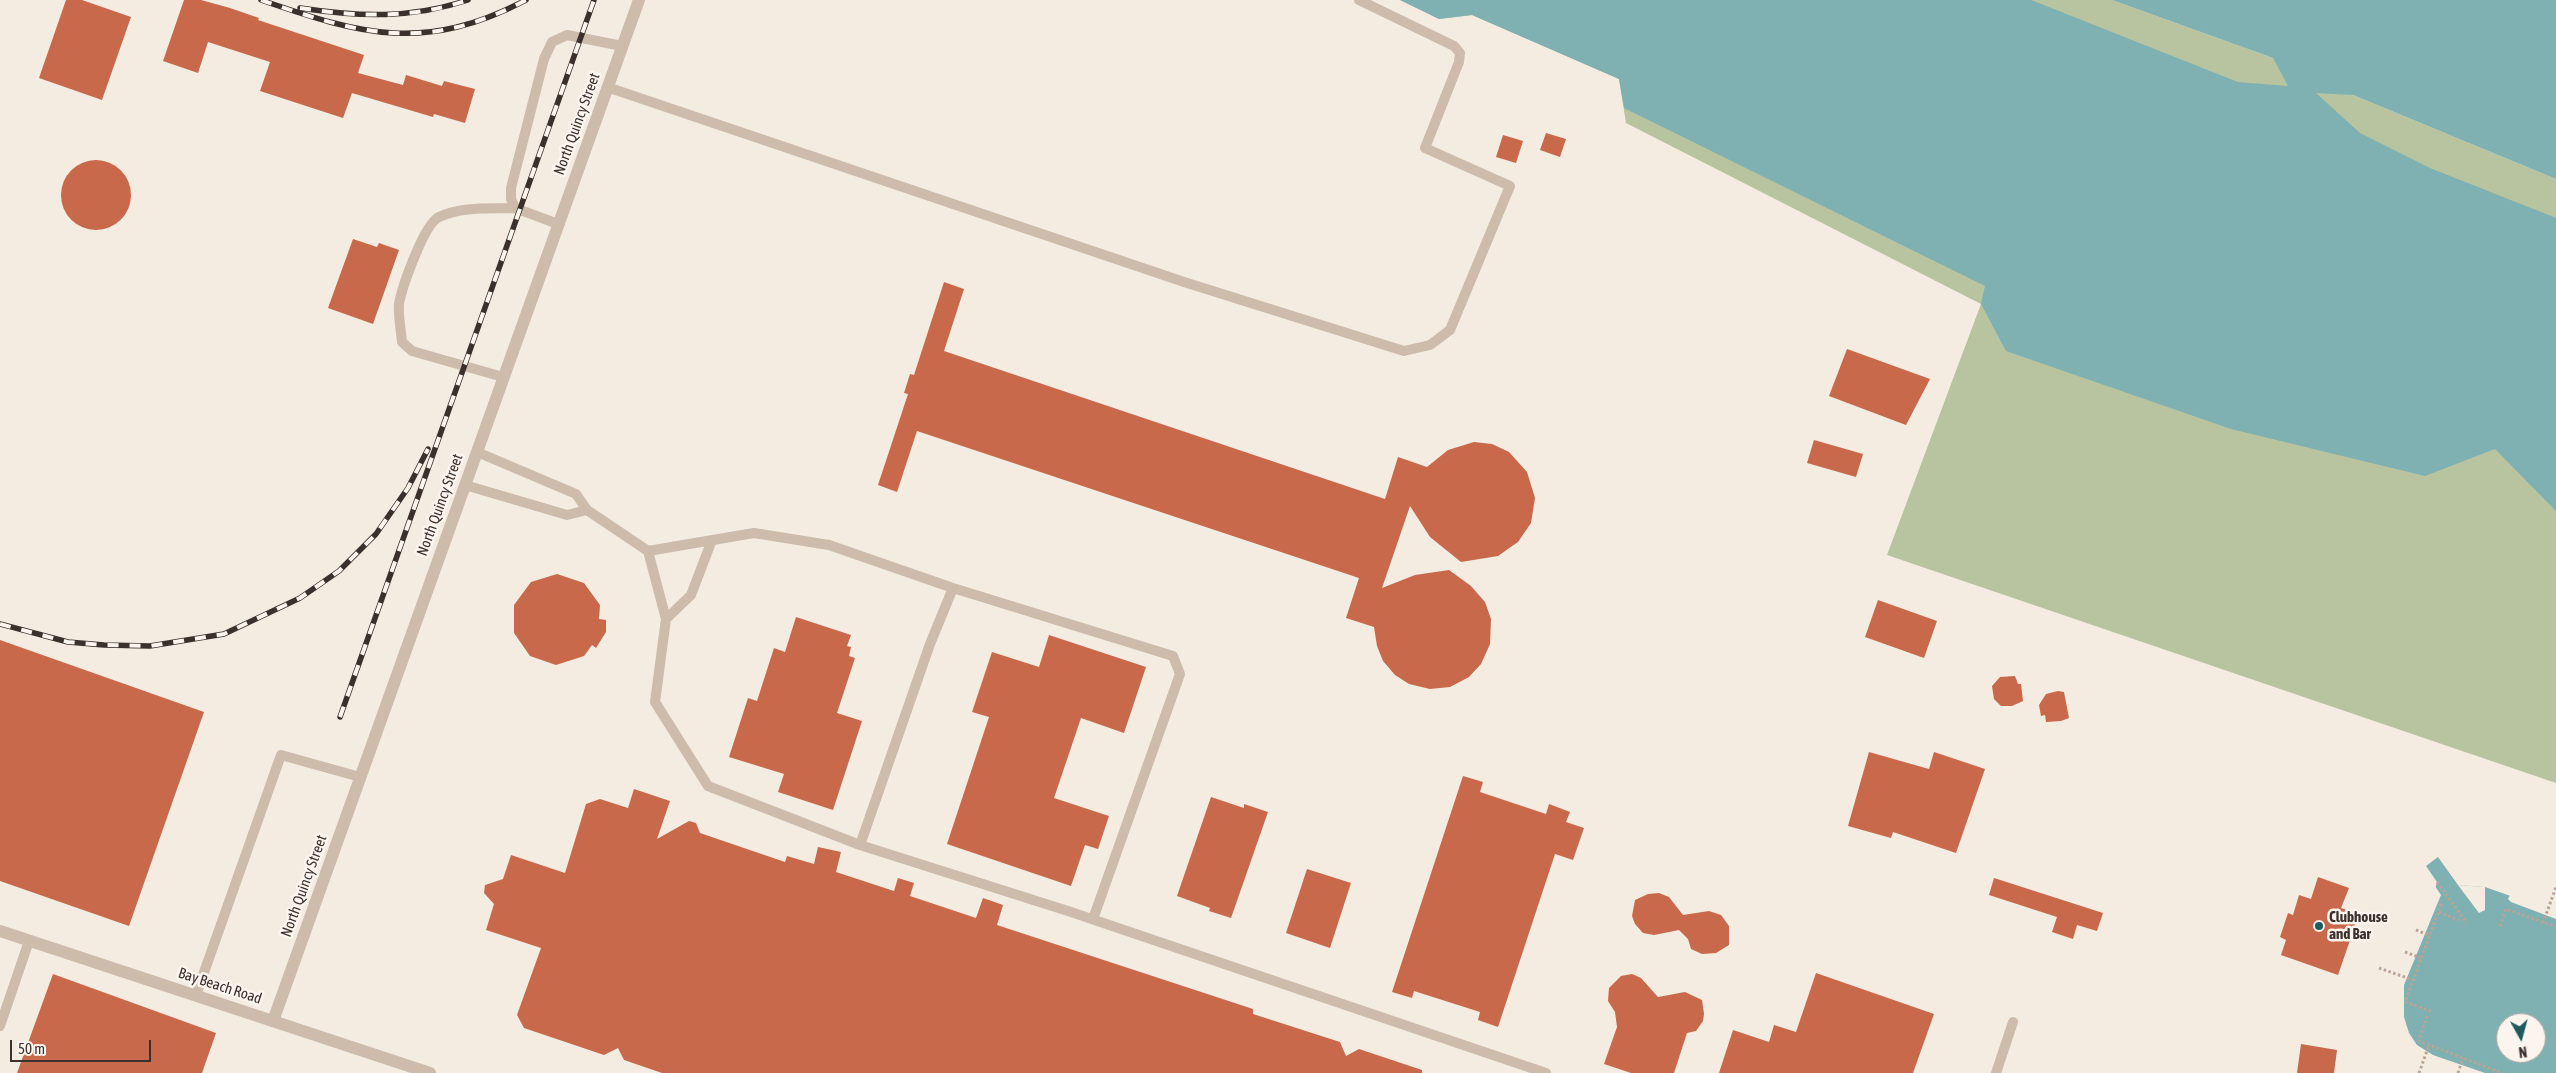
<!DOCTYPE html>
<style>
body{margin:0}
#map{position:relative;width:2556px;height:1073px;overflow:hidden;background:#f4ebe1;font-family:"Asap Condensed",sans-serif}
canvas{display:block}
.north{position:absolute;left:2496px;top:1013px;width:50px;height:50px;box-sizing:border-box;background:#fbf5ee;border:1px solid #aea6a0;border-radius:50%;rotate:173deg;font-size:14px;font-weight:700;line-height:20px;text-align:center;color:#3b302b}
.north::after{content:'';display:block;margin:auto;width:18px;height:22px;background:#1f5a5e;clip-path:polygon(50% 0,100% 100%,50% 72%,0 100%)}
.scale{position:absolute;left:10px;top:1040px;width:141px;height:22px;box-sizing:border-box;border:2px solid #3b302b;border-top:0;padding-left:6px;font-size:15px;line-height:18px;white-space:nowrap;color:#3b302b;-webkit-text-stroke:4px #fbf5ee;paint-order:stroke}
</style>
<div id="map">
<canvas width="2556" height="1073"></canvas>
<div class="north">N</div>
<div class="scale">50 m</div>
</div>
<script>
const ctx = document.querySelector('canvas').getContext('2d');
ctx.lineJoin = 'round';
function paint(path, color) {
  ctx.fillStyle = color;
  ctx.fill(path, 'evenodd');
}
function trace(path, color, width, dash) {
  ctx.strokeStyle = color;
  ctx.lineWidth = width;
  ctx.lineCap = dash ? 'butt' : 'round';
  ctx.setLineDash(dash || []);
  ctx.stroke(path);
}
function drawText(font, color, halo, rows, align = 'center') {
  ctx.font = font + ' "Asap Condensed",sans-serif';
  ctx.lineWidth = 5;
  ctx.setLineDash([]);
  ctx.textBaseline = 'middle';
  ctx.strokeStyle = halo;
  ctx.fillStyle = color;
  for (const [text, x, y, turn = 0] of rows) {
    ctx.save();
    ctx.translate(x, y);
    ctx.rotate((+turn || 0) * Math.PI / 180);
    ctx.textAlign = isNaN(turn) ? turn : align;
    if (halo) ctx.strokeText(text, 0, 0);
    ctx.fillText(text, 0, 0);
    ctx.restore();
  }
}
paint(new Path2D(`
 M1400,0H2112L2273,58L2353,95L2556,179V783L1887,555L1981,304L1626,123L1619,79L1472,15L1439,19Z`), '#b8c4a0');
paint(new Path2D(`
 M1400,0H2031L2238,82L2288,86L2273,58L2112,0H2556V179L2353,95L2316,93L2360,133L2430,168L2556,218V511L2495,449L2425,476L2231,429L2006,351L1981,304L1985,286L1624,108L1619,79L1472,15L1439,19Z
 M2438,857L2458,885L2485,887L2556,912V1073H2468L2413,1052L2397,1011L2409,948L2430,908L2437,882L2426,866ZM2506,1023H2536V1053H2506Z`), '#7fb0b2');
paint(new Path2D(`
 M2458,885L2485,887V910L2479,913Z
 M2435,886L2441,895L2404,985V1017L2409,1033L2417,1045L2433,1055L2485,1073H2460L2412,1054L2400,1035L2395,1013L2394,986L2405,952L2427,907Z
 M2511,893L2556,909V919L2511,902L2508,899Z`), '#f4ebe1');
paint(new Path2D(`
 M66,0H82L131,17L102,100L39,78Z
 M184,0H201L230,8L259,18L258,20L364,55L358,73L403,85L406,75L442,86L444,81L475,89L465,123L434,114L433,117L352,93L343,118L260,91L270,62L208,42L198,73L163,61Z
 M1546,133L1566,139L1560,157L1540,150Z
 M1503,135L1523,141L1516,163L1496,157Z
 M61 195a35 35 0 1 1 70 0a35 35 0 1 1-70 0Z
 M353,239L377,247L379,243L399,250L373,324L328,308Z
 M944,282L964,289L944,351L1385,499L1398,457L1427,467L1448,450L1474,442L1492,444L1509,452L1527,472L1535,498L1531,523L1518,542L1498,556L1461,562L1430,537L1410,506L1382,588L1415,575L1449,570L1471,586L1485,602L1491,619L1490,644L1481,664L1469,677L1450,687L1430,689L1409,684L1395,675L1383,661L1377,646L1374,627L1346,618L1359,578L917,431L897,492L878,485L908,394L904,393L910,374L914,375Z
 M1847,349L1930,379L1906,425L1829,396Z
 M1814,440L1863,454L1856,477L1807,463Z
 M557,574L584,583L600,605L599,619L606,620V632L596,648L592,645L584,656L556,665L530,656L514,633V605L531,582Z
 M1878,600L1937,621L1924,658L1865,637Z
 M796,617L851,635L847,646L851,647L849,656L855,658L837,713L862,721L833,810L778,792L784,774L729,757L748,698L757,701L774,648L785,652Z
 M1049,635L1146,667L1124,733L1081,718L1054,798L1109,816L1098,849L1085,845L1071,886L947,844L989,717L972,712L992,652L1039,667Z
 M0,640L204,712L129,926L0,881Z
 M2015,676L2018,684H2021L2023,701L2012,706H2001L1994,699L1992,686L2000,677Z
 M2058,691L2064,692L2069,718L2061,721L2046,722L2045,715L2041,716L2039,705L2046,694Z
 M1869,752L1929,769L1934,752L1985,769L1956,853L1893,832L1891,838L1848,826Z
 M1463,776L1483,782L1480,792L1546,814L1549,804L1570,812L1566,822L1584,828L1573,860L1555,854L1498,1027L1478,1020L1480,1012L1414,991L1412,998L1392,992Z
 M634,789L670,801L657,839L689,821L696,823L700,833L785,862L787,856L814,864L818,847L841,852L836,872L894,891L898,878L914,883L910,896L976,918L983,898L1003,905L997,925L1253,1009V1014L1340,1042L1346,1056L1359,1049L1422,1070V1073H662L624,1060L618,1048L604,1055L524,1028L517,1015L541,948L486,930L494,904L484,893L485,885L503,879L511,855L565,873L586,804L600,799L628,808Z
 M1211,797L1244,808V804L1268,812L1231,918L1209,911L1210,908L1177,896Z
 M1307,869L1351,883L1330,948L1286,933Z
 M2318,877L2349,888L2341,908L2359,914L2338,975L2281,955L2286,940L2280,937L2288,913L2293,915L2299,895L2311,899Z
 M1994,878L2103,913L2097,931L2077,925L2073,939L2052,932L2057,917L1989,895Z
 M1659,893L1669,897L1683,915L1709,911L1721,915L1729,926V945L1716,953L1702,954L1691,949L1688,939L1679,930L1654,935L1643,933L1635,924L1632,916L1635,900L1648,894Z
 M1816,973L1934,1014L1913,1073H1719L1733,1030L1769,1042L1774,1025L1796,1032Z
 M53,974L216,1033L202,1073H17Z
 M1632,974L1641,978L1658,997L1685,992L1702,1000L1704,1014L1703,1021L1696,1031L1687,1033L1674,1073H1631L1604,1064L1617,1027L1615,1012L1608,1001L1609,988L1621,976Z
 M2301,1044L2337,1050L2334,1073H2297Z`), '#c8694b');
trace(new Path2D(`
 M2437,882L2467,923
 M2439,912L2459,920
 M2543,923L2556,887
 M2500,926L2506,909L2556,927
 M2416,930L2430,936
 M2405,952L2421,958
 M2379,968L2413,980
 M2431,1011L2405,1002L2442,902
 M2427,1016L2419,1041L2502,1073
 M2419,1073L2429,1045
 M2458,1073L2463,1058`), '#b9a596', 3, [2.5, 2.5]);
trace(new Path2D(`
 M607,87L1184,282L1404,351L1430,345L1450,330L1510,186L1425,148L1459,62L1460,53L1454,46L1359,0
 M558,224L515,208L511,199V188L544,59L552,42L567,35L622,46
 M503,377L412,351L402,342C401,330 398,316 399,304C402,287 424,224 439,217C462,206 491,209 515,208
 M465,485L567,515L587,510L576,494L477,452
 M587,510L648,551L666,619L655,702L708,786L860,845L1068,911L1546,1073
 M648,551L754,533L829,545L953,588
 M666,619L691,595L712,540
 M860,845L930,644L953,588L1173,656L1180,674L1093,919
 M196,995L281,755L360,777
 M0,1026L29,941
 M1996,1073L2013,1022`), '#cdbbac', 10);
trace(new Path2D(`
 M0,931L430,1073`), '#cdbbac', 12);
trace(new Path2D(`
 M273,1021L639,0`), '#cdbbac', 12);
const rail = new Path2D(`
 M261,0C362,35 425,53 526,0
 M300,8C360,17 411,19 468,0
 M0,624L68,642L104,645L150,646L224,634L300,598L339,571L376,534L408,488L428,449
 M340,717L594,0`);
trace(rail, '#3b302b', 5.5);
trace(rail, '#fbf5ee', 4, [11]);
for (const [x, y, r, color] of [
 [2319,926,5,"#1f5a5e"]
]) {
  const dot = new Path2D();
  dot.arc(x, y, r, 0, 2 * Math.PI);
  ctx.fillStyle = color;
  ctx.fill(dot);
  trace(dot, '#fbf5ee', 2);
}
drawText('15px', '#3b302b', '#fbf5ee', [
 ["North Quincy Street",577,124,-70],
 ["North Quincy Street",440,505,-70],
 ["North Quincy Street",304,886,-70],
 ["Bay Beach Road",220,986,18]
]);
drawText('bold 15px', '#3b302b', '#fbf5ee', [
 ["Clubhouse",2329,917],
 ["and Bar",2329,934]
], 'left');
</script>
